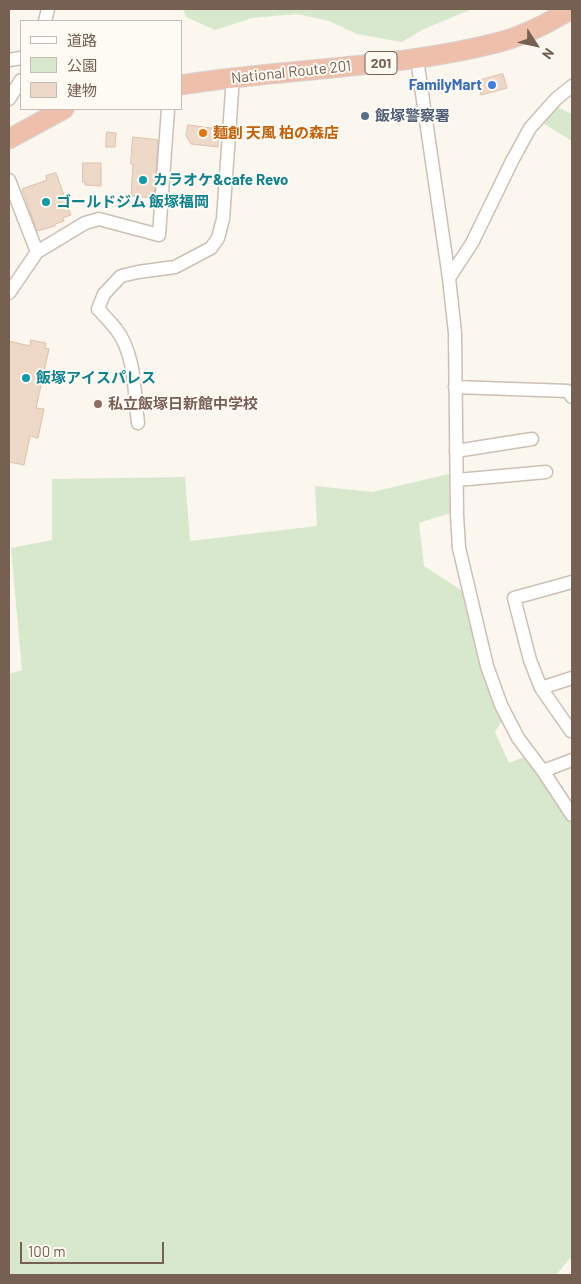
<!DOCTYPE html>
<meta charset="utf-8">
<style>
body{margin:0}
#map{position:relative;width:581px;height:1284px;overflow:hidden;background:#fbf6ee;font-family:Barlow,"Noto Sans JP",sans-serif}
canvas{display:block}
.frame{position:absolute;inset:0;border:10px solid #756052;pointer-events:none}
.legend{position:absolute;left:20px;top:20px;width:162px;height:90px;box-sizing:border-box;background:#fefaf4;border:1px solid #c7bcb3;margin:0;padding:6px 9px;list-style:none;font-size:15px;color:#756052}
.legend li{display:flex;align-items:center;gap:10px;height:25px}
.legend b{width:25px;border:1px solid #c7bcb3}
.north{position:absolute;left:511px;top:20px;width:50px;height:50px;-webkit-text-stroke:4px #fefaf4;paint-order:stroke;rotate:125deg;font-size:14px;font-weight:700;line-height:20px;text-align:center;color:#756052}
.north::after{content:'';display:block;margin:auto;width:18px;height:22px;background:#756052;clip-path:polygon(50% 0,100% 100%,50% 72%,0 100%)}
.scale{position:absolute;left:20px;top:1242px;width:144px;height:22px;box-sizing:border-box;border:2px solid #756052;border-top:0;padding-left:6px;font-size:15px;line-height:18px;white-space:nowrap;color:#756052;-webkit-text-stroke:4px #fefaf4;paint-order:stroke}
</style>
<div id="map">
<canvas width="581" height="1284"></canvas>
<div class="frame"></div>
<ul class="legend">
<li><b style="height:6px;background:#fff"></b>道路</li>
<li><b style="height:14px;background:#d7e8cd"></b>公園</li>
<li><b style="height:14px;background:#eed9c8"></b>建物</li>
</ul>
<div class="north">N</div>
<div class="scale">100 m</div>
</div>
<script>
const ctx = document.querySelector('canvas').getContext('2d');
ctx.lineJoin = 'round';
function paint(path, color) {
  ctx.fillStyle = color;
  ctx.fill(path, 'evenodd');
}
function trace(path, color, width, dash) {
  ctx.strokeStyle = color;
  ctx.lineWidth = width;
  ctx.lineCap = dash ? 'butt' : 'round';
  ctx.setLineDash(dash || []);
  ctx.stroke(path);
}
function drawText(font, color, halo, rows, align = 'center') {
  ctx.font = font + ' Barlow,"Noto Sans JP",sans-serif';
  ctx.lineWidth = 4;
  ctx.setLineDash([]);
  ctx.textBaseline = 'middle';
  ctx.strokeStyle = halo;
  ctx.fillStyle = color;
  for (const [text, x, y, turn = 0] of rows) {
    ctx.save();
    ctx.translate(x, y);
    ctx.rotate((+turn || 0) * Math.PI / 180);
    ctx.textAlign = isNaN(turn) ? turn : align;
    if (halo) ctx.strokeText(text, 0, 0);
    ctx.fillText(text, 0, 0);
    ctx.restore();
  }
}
paint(new Path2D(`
 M183,9H472L424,29L402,42L357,34L329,21L297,14L252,18L215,30L186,17Z
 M558,107L572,114V141L543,123Z
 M449,474L450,513L419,523L424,566L464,592L503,719L495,732L509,763L527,756L572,824V1256L556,1275H9V674L22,670L11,548L52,540V479L185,477L190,541L317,526L315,486L372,492Z`), '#d7e8cd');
const building = new Path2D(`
 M503,74L507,88L481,95L477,81Z
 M188,125L219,129L218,147L191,144L186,136Z
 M107,132L116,133L115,147H106Z
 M133,137L158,140L154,198L131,196L133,164H131Z
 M83,163H101V186L85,185V182H83Z
 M56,173L71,215L63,218L64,221L55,224V226L37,231L22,189L47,180L46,176Z
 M31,340L46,343L45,348L49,349L36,408L44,409L38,438L30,436L24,465L9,462V341L30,346Z`);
paint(building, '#eed9c8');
trace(building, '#dec0aa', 1);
const minor = new Path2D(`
 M45,21L48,9
 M417,59L449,278L455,333L457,515L459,548L487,666L501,705L518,738L543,771L572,815
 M9,60L21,58
 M9,99L21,80
 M9,180L37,252
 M449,278L472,243L512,161L530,128L556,99L572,86
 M9,293L37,252L85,223L99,219L159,235L168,109
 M455,387L568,391L572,397
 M138,423C134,393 136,355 116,329C110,322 104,315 98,309L104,294L121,276L138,272L175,267L211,248L218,238L223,219L233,77
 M456,451L532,439
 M457,480L546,472
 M572,582L514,598L530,660L541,688L571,731H572
 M541,688L572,678
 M543,771L572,760`);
const highway = new Path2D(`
 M181,85C287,68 396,69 500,42C526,35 549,22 572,9
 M9,139L64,109`);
trace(minor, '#cdbfb4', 15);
trace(highway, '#d8d2cf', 21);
trace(minor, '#fff', 12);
trace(highway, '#eec0ac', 19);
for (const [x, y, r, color] of [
 [492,85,5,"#3f7fe0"],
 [365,116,5,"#5c6f8a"],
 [203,133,5,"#e8710a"],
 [143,180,5,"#0f9aa8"],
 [46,202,5,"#0f9aa8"],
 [26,378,5,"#0f9aa8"],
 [98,404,5,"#8d6e63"]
]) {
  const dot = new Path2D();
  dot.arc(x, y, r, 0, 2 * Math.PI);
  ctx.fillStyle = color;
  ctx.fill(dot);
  trace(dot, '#fefaf4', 2);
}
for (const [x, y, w] of [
 [381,63,32]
]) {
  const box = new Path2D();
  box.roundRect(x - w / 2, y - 11.5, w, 23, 4);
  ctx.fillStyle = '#fefaf4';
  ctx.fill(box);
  trace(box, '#756052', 1);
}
drawText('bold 14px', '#756052', null, [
 ["201",381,63]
]);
drawText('15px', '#756052', '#fefaf4', [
 ["National Route 201",291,72,-6]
]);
drawText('bold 15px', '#366cbe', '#fefaf4', [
 ["FamilyMart",482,85]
], 'right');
drawText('bold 15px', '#4e5e75', '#fefaf4', [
 ["飯塚警察署",375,116]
], 'left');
drawText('bold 15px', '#c56008', '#fefaf4', [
 ["麺創 天風 柏の森店",213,133]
], 'left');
drawText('bold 15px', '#0d838f', '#fefaf4', [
 ["カラオケ&cafe Revo",153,180],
 ["ゴールドジム 飯塚福岡",56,202],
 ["飯塚アイスパレス",36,378]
], 'left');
drawText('bold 15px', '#785e54', '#fefaf4', [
 ["私立飯塚日新館中学校",108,404]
], 'left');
</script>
